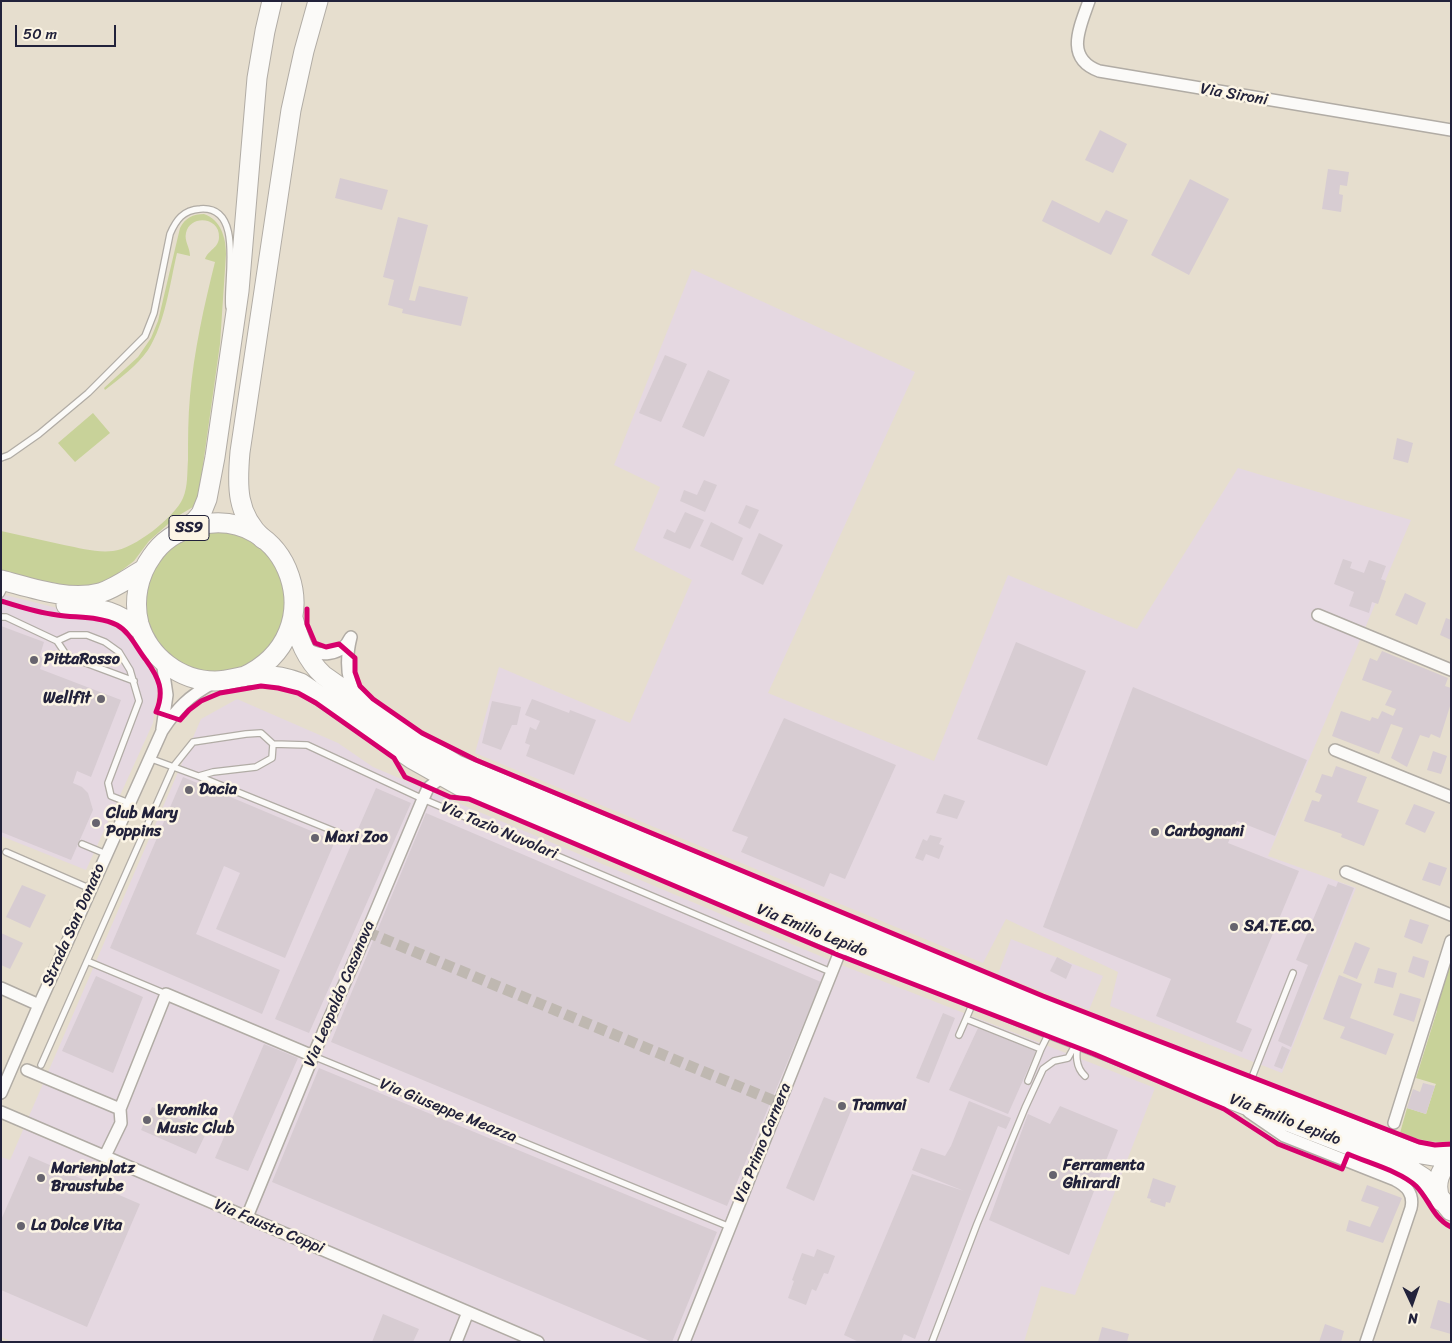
<!DOCTYPE html>
<style>
body{margin:0}
#map{position:relative;width:1452px;height:1343px;overflow:hidden;background:#e6dece;font-family:Sriracha,sans-serif}
canvas{display:block}
.frame{position:absolute;inset:0;border:2px solid #22223b;pointer-events:none}
.north{position:absolute;left:1387px;top:1278px;width:50px;height:50px;-webkit-text-stroke:4px #fcf5e5;paint-order:stroke;rotate:177deg;font-size:14px;font-weight:700;line-height:20px;text-align:center;color:#22223b}
.north::after{content:'';display:block;margin:auto;width:18px;height:22px;background:#22223b;clip-path:polygon(50% 0,100% 100%,50% 72%,0 100%)}
.scale{position:absolute;left:15px;top:25px;width:101px;height:22px;box-sizing:border-box;border:2px solid #22223b;border-top:0;padding-left:6px;font-size:15px;line-height:18px;white-space:nowrap;color:#22223b;-webkit-text-stroke:4px #fcf5e5;paint-order:stroke}
</style>
<div id="map">
<canvas width="1452" height="1343"></canvas>
<div class="frame"></div>
<div class="north">N</div>
<div class="scale">50 m</div>
</div>
<script>
const ctx = document.querySelector('canvas').getContext('2d');
ctx.lineJoin = 'round';
function paint(path, color) {
  ctx.fillStyle = color;
  ctx.fill(path, 'evenodd');
}
function trace(path, color, width, dash) {
  ctx.strokeStyle = color;
  ctx.lineWidth = width;
  ctx.lineCap = dash ? 'butt' : 'round';
  ctx.setLineDash(dash || []);
  ctx.stroke(path);
}
function drawText(font, color, halo, rows, align = 'center') {
  ctx.font = font + ' Sriracha,sans-serif';
  ctx.lineWidth = 5;
  ctx.setLineDash([]);
  ctx.textBaseline = 'middle';
  ctx.strokeStyle = halo;
  ctx.fillStyle = color;
  for (const [text, x, y, turn = 0] of rows) {
    ctx.save();
    ctx.translate(x, y);
    ctx.rotate((+turn || 0) * Math.PI / 180);
    ctx.textAlign = isNaN(turn) ? turn : align;
    if (halo) ctx.strokeText(text, 0, 0);
    ctx.fillText(text, 0, 0);
    ctx.restore();
  }
}
paint(new Path2D(`
 M692,269L915,372L768,693L934,761L1008,575L1137,629L1238,468L1411,520L1268,856L1356,888L1282,1073L1110,1006L1118,972L1006,919L983,963L475,753L499,667L630,723L692,580L634,550L660,487L614,465Z
 M1,594L121,624L143,648L158,687L153,723L86,870L1,836Z
 M237,699L338,743L373,767L839,964L1155,1088L1075,1295L1041,1286L1024,1342H13L1,1337V1157L10,1160L201,719Z
 M1011,939L1103,976L1089,1010L998,974Z`), '#e5d8e1');
paint(new Path2D(`
 M204,214C221,220 226,238 226,254L220,344L201,479L199,497L193,507L176,517L149,541L134,561L113,577L92,586L76,588L1,573V531C22,536 43,540 64,545C80,548 97,553 113,551C134,549 175,517 183,498C188,486 187,473 188,460C188,439 188,417 190,396C194,351 204,306 215,262L205,259C208,250 219,248 219,237C220,217 190,214 186,233C184,241 190,247 190,256L177,253C170,283 165,324 148,350C137,366 120,378 105,390L104,388L138,357L151,338L158,321L180,228C185,218 193,214 204,214Z
 M93,413L110,433L75,462L58,443Z
 M145 602a70 70 0 1 1 140 0a70 70 0 1 1-140 0Z
 M1451,957V1141C1432,1144 1417,1139 1400,1133L1407,1108L1426,1114L1435,1086L1436,1084L1416,1078L1437,1011L1436,1007Z`), '#c8d299');
paint(new Path2D(`
 M1100,130L1127,144L1113,173L1085,160Z
 M1328,169L1349,172L1347,186L1340,185L1339,194L1343,195L1341,212L1322,209Z
 M340,178L388,190L382,210L335,198Z
 M1190,179L1229,199L1189,275L1151,255Z
 M1052,200L1099,223L1106,210L1128,220L1111,255L1042,221Z
 M398,217L428,225L409,300L415,301L419,286L468,297L461,326L402,313L403,309L388,305L394,280L383,277Z
 M665,355L687,364L661,422L639,413Z
 M708,370L730,380L704,437L682,427Z
 M1397,438L1413,443L1408,463L1393,459Z
 M704,480L717,485L705,512L680,501L684,490L697,495Z
 M746,505L759,510L750,529L738,523Z
 M685,512L704,520L690,549L663,538L667,529L675,533Z
 M711,522L743,538L733,561L700,546Z
 M759,533L783,545L763,585L741,574Z
 M1343,559L1352,562L1350,568L1364,573L1369,560L1386,566L1381,579L1386,581L1378,604L1372,602L1369,613L1349,606L1354,592L1334,584Z
 M1405,593L1426,603L1417,625L1395,615Z
 M1446,618L1451,620V640L1440,635Z
 M1,626L44,642L40,655L43,660L40,669L121,700L91,777L77,771L73,783L82,787L88,793L93,810L71,860L1,832Z
 M1016,642L1086,671L1047,766L977,739Z
 M1382,651L1448,678L1445,686L1451,688V703L1440,738L1431,734L1429,738L1420,735L1407,767L1391,758L1403,728L1391,724L1379,754L1332,736L1341,711L1370,721L1372,717L1378,719L1382,711L1393,716L1396,709L1385,705L1392,691L1362,680L1370,658L1377,661Z
 M1133,687L1307,760L1275,836L1237,821L1228,843L1299,871L1236,1022L1252,1029L1242,1052L1156,1016L1171,979L1043,927Z
 M532,699L569,713L570,710L596,720L574,775L526,756L530,745L525,743L530,727L536,730L540,721L525,715Z
 M492,701L521,707L517,725H512L501,750L482,743Z
 M784,718L896,765L845,879L830,873L824,887L741,852L748,837L732,831Z
 M1433,751L1447,756L1441,774L1427,770Z
 M1336,766L1367,777L1357,802L1379,810L1364,846L1341,837L1342,834L1304,821L1312,800L1319,802L1322,795L1315,792L1322,774L1332,777Z
 M183,777L335,841L285,958L216,929L240,873L224,866L196,934L280,970L262,1014L110,948Z
 M376,788L411,803L309,1033L275,1019Z
 M944,794L965,801L957,819L936,813Z
 M1414,804L1435,812L1425,833L1405,824Z
 M426,813L821,982L727,1206L331,1042Z
 M930,835L942,838L939,844L944,846L939,859L926,854L923,861L915,858L923,839L927,841Z
 M1429,862L1447,868L1440,886L1422,880Z
 M1338,882L1354,888L1291,1047L1278,1041L1308,965L1296,960L1328,884L1336,887Z
 M22,885L46,895L30,928L6,917Z
 M1410,919L1429,925L1422,944L1404,937Z
 M1,933L23,943L10,969L1,965Z
 M1355,942L1370,948L1357,979L1343,973Z
 M1413,956L1429,961L1424,978L1408,972Z
 M1057,957L1072,965L1066,979L1050,971Z
 M1378,968L1397,973L1393,988L1374,983Z
 M1339,975L1362,984L1350,1018L1394,1034L1386,1055L1340,1038L1345,1027L1323,1019Z
 M96,976L143,997L113,1073L62,1051Z
 M1400,993L1421,999L1414,1022L1393,1015Z
 M943,1013L955,1018L929,1083L916,1078Z
 M978,1028L1036,1051L1008,1114L949,1090Z
 M264,1044L298,1058L248,1171L215,1158Z
 M1282,1046L1290,1050L1282,1069L1274,1066Z
 M319,1068L717,1232L672,1342H652L272,1182Z
 M1423,1083L1435,1086L1426,1114L1407,1108L1413,1089L1420,1092Z
 M824,1097L852,1108L814,1201L786,1188Z
 M969,1101L1011,1118L1006,1129L998,1126L971,1193L915,1339L904,1334L901,1342H859L844,1335L912,1174L964,1191L912,1170L921,1148L945,1156L951,1146Z
 M1060,1106L1118,1130L1069,1255L989,1220L1028,1114L1050,1124Z
 M152,1107L207,1131L196,1154L141,1130Z
 M29,1156L140,1204L87,1327L1,1290V1220Z
 M1153,1178L1176,1186L1170,1203L1166,1202L1165,1207L1150,1202L1151,1199L1147,1198Z
 M1367,1185L1402,1198L1383,1243L1346,1231L1349,1220L1370,1227L1379,1207L1361,1201Z
 M817,1249L835,1256L828,1274L824,1273L816,1291L812,1289L806,1305L788,1298L794,1281L792,1280L802,1253L814,1257Z
 M1438,1300L1451,1304V1334L1430,1328Z
 M383,1314L419,1329L413,1342H372Z
 M1325,1324L1344,1331L1341,1342H1319Z
 M1102,1327L1129,1334L1127,1342H1098Z`), '#d7ccd2');
trace(new Path2D(`
 M367,932L779,1103`), '#bfb8b1', 11, [11, 5.5]);
const service = new Path2D(`
 M1,458L9,455L39,434L88,393L145,336L154,313L170,234C176,220 183,210 200,209C245,205 226,281 229,307
 M1,594L3,590
 M1,617H6L57,641L67,656L134,681
 M57,641L70,635H87L105,642L119,652L130,670L139,701L108,783L111,796L129,803
 M149,758L198,776L341,834
 M199,776L213,772L256,767L272,758L273,744
 M82,844L106,854
 M6,852L91,889
 M87,961L166,994
 M974,1000L966,1019L1041,1049L1047,1037L1046,1031
 M959,1035L966,1019
 M1078,1042C1076,1054 1075,1067 1085,1076
 M313,1056L730,1227
 M41,1065L173,767L193,742L246,734L261,733L273,744L307,745L423,799L831,972
 M1028,1081L1041,1049
 M1249,1085L1293,973
 M932,1342L977,1224L1025,1108L1043,1069L1054,1061L1068,1058L1077,1042`);
const minor = new Path2D(`
 M1089,1C1080,27 1064,58 1099,71L1451,130
 M1318,615L1451,670
 M351,637C346,657 345,677 356,696
 M304,647C319,658 342,656 350,638
 M162,661L167,695L162,729
 M1335,750L1451,797
 M1346,872L1451,915
 M1,988L39,1005
 M27,1070L120,1109L166,994L313,1056
 M1,1093L39,1005L162,731C177,708 189,696 213,683
 M1,1112L538,1342
 M1249,1112L1284,1136L1395,1180C1407,1186 1414,1194 1411,1208L1366,1342
 M1394,1123L1451,941
 M105,1156L121,1123L120,1109
 M247,1217L313,1056L367,932L423,799L428,788L442,777
 M456,1342L468,1312
 M684,1342L843,944`);
const primary = new Path2D(`
 M1,580C32,588 68,601 100,593C116,588 130,577 144,569
 M66,605C101,609 111,608 141,630
 M293,618C299,640 306,659 323,675L411,737L457,765L1029,1002L1415,1153L1433,1156H1451
 M243,677C337,634 289,501 195,526C178,531 162,541 152,556C138,575 133,601 139,624C149,657 180,681 215,681C226,681 235,678 245,676C264,674 283,676 301,683L412,759L460,786L1045,1027L1410,1169L1424,1178L1451,1211
 M1441,1201C1434,1186 1439,1171 1451,1159`);
const trunk = new Path2D(`
 M178,533L195,521L201,514L207,499L215,457L239,291L257,78L265,31L272,1
 M263,539C236,514 237,486 240,452L291,110L304,51L318,1`);
trace(service, '#b1aca5', 8);
trace(minor, '#b1aca5', 14);
trace(primary, '#b1aca5', 21);
trace(trunk, '#b1aca5', 21);
trace(service, '#fbfaf8', 5.5);
trace(minor, '#fbfaf8', 11);
trace(primary, '#fbfaf8', 19);
trace(trunk, '#fbfaf8', 19);
trace(new Path2D(`
 M1,601C20,607 38,613 57,615C76,618 99,616 117,625C130,632 137,649 146,660C159,678 165,691 156,712L180,720L189,710L201,701L220,693L261,686L278,688L298,693L316,703L394,758L405,777L450,797L469,799L838,955L1094,1054L1224,1109L1278,1144L1342,1169L1348,1154C1368,1163 1400,1171 1416,1186C1429,1199 1433,1218 1451,1227
 M307,609V624L315,643L326,647L339,644L355,658V672L360,686L373,699L422,733L476,760L1043,996L1419,1142L1435,1145L1451,1144`), '#d6006c', 5);
for (const [x, y, r, color] of [
 [34,660,5,"#67646e"],
 [101,699,5,"#67646e"],
 [189,790,5,"#67646e"],
 [96,823,5,"#67646e"],
 [1155,832,5,"#67646e"],
 [315,838,5,"#67646e"],
 [1234,927,5,"#67646e"],
 [842,1106,5,"#67646e"],
 [147,1120,5,"#67646e"],
 [1053,1175,5,"#67646e"],
 [41,1178,5,"#67646e"],
 [21,1226,5,"#67646e"]
]) {
  const dot = new Path2D();
  dot.arc(x, y, r, 0, 2 * Math.PI);
  ctx.fillStyle = color;
  ctx.fill(dot);
  trace(dot, '#fcf5e5', 2);
}
for (const [x, y, w] of [
 [189,528,40]
]) {
  const box = new Path2D();
  box.roundRect(x - w / 2, y - 12.5, w, 25, 4);
  ctx.fillStyle = '#fcf5e5';
  ctx.fill(box);
  trace(box, '#22223b', 1);
}
drawText('bold 15px', '#22223b', null, [
 ["SS9",189,528]
]);
drawText('16px', '#22223b', '#fcf5e5', [
 ["Via Sironi",1234,95,10],
 ["Via Tazio Nuvolari",499,831,23],
 ["Strada San Donato",74,925,-66],
 ["Via Emilio Lepido",812,931,22],
 ["Via Leopoldo Casanova",340,994,-67],
 ["Via Giuseppe Meazza",448,1111,22],
 ["Via Emilio Lepido",1285,1120,21],
 ["Via Primo Carnera",763,1143,-68],
 ["Via Fausto Coppi",269,1227,23]
]);
drawText('bold 16px', '#22223b', '#fcf5e5', [
 ["PittaRosso",44,660],
 ["Wellfit",91,699,"right"],
 ["Dacia",199,790],
 ["Club Mary",106,814],
 ["Poppins",106,832],
 ["Carbognani",1165,832],
 ["Maxi Zoo",325,838],
 ["SA.TE.CO.",1244,927],
 ["Tramvai",852,1106],
 ["Veronika",157,1111],
 ["Music Club",157,1129],
 ["Ferramenta",1063,1166],
 ["Ghirardi",1063,1184],
 ["Marienplatz",51,1169],
 ["Braustube",51,1187],
 ["La Dolce Vita",31,1226]
], 'left');
</script>
